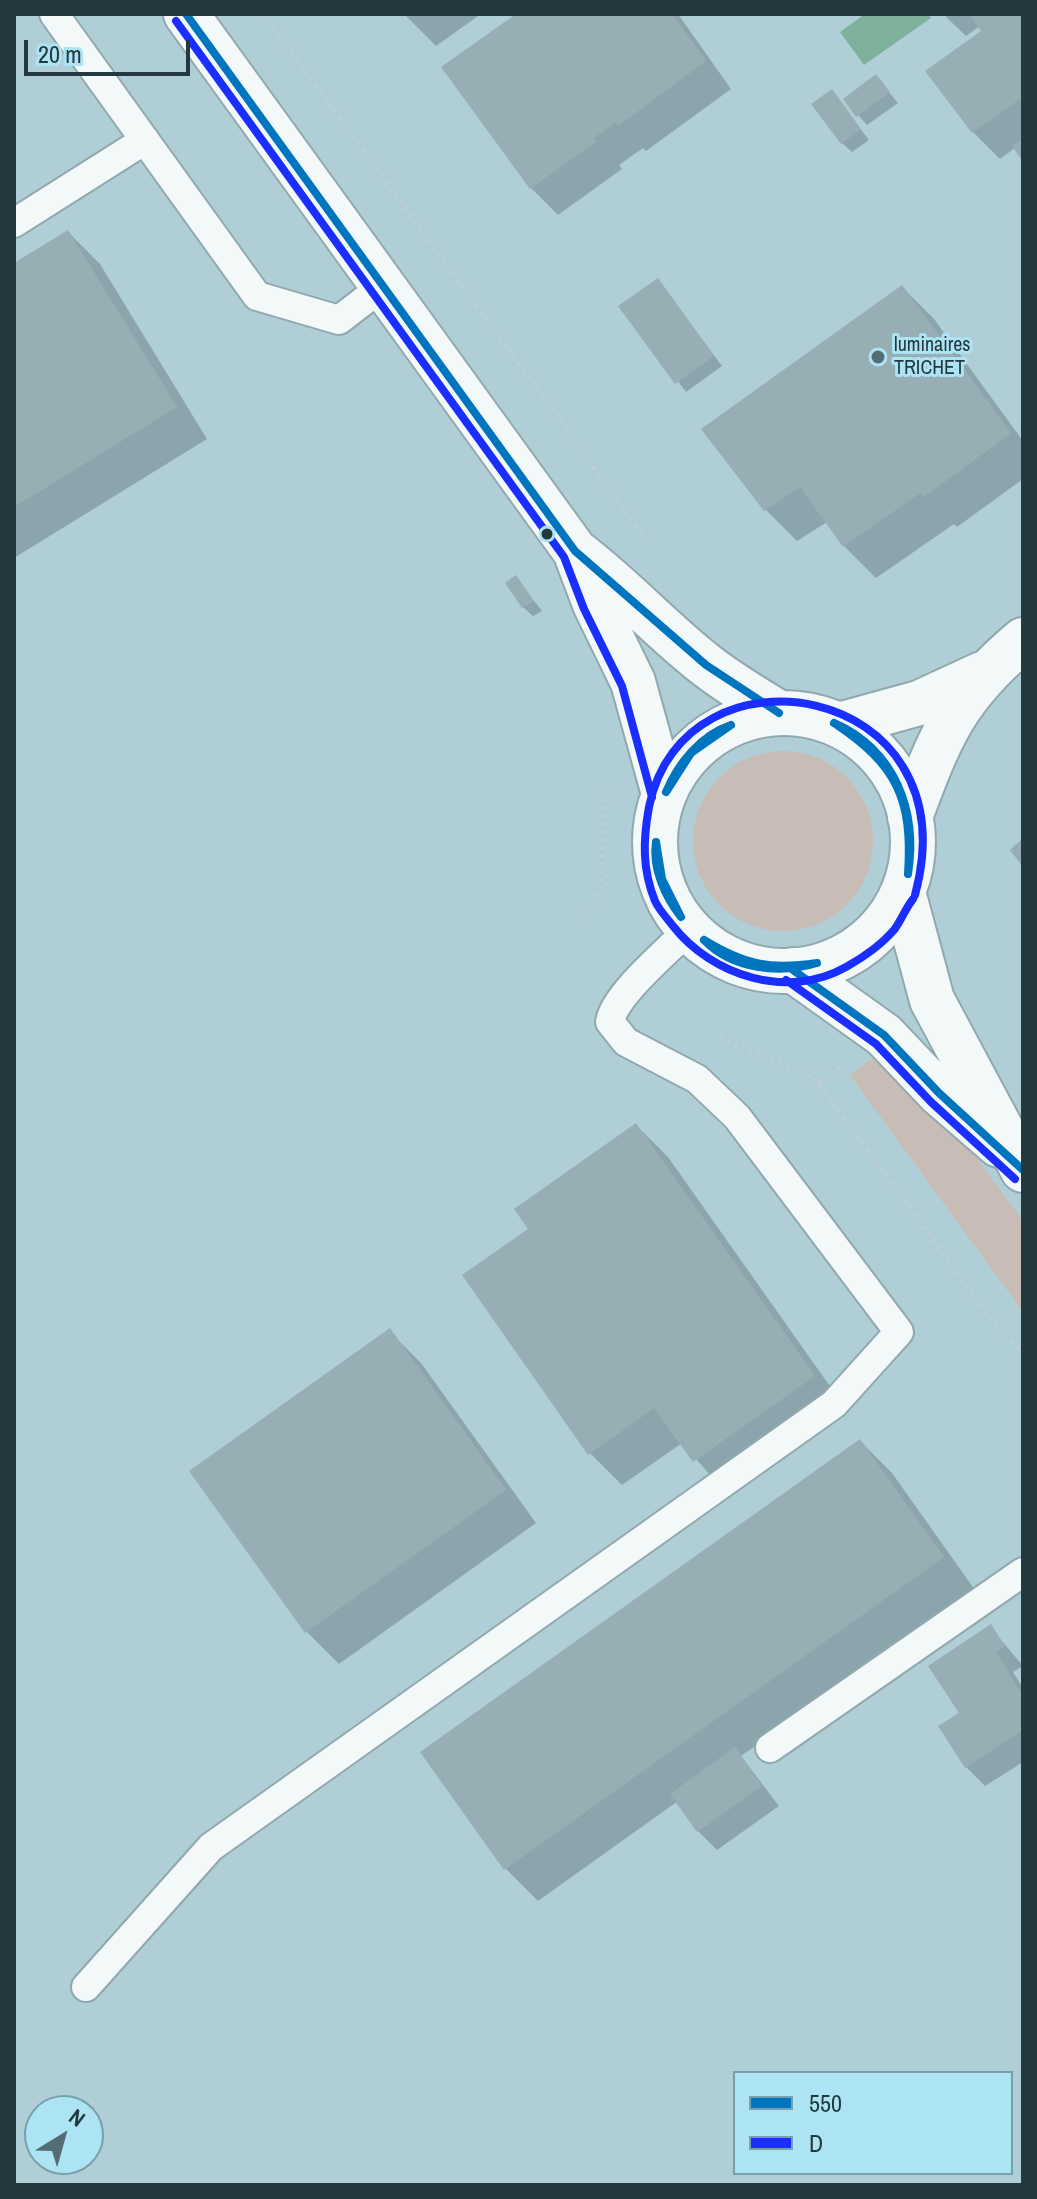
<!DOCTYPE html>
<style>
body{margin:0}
#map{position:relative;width:1037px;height:2199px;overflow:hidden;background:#b0ced6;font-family:"Archivo Narrow",sans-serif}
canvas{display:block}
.frame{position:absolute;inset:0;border:16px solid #23393f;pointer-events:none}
.legend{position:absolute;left:733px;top:2071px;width:280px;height:104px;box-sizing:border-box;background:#ade4f4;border:2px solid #76a0ac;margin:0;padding:10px 14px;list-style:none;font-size:24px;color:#23393f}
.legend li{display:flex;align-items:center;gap:16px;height:40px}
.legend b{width:40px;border:2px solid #76a0ac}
.north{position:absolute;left:24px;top:2095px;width:80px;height:80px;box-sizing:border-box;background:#ade4f4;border:2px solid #76a0ac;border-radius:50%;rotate:37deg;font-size:22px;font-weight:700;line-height:32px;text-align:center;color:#23393f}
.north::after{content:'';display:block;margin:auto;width:28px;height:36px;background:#546d74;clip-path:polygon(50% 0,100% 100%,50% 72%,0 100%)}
.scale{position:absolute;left:24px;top:40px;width:166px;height:36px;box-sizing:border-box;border:4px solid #23393f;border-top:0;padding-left:10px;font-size:24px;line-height:28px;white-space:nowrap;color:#23393f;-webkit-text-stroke:6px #ade4f4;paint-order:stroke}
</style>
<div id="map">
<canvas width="1037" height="2199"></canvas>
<div class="frame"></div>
<ul class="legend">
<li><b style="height:10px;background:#0075bf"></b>550</li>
<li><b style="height:10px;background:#192eff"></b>D</li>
</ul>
<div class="north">N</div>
<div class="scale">20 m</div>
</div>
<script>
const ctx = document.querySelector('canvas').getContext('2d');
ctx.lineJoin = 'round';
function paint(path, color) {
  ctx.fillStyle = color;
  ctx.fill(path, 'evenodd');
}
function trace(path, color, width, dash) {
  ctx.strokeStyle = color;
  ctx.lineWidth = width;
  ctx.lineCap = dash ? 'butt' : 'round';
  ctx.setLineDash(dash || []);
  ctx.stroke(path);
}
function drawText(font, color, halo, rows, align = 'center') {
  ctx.font = font + ' "Archivo Narrow",sans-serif';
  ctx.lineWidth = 6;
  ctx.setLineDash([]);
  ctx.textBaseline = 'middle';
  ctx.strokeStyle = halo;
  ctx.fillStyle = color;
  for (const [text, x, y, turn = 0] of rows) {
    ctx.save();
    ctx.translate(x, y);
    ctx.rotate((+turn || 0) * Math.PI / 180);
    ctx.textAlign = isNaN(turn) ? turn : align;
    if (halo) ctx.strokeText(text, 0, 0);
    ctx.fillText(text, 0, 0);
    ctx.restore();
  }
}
paint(new Path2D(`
 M693 841a90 90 0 1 1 180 0a90 90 0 1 1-180 0Z
 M878,1054L962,1138L1023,1221V1312L850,1075Z`), '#c8bcb7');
paint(new Path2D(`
 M865,14H928L931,18L864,65L840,32Z`), '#7eb19b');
paint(new Path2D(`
 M404,14H481L436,46Z
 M519,14H678L731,89L646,151L643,148L619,165L622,169L558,215L531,188Z
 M943,14H1023V159L1015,148L1000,159L973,132L984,32L980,26L966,36Z
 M876,77L898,103L867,125L858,115Z
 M832,92L869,140L852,152L842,143Z
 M68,232L100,264L207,439L14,558V265Z
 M658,280L722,366L686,392L621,306Z
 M902,287L934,319L1023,441V479L957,527L954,524L876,578L844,546L827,522L797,541L765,509Z
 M516,578L542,611L533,616L523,607Z
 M636,1125L668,1157L846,1409L726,1493L682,1443L622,1485L590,1453L531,1229Z
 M389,1331L421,1363L536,1523L339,1664L307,1632Z
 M860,1441L892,1473L975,1590L741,1756L779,1806L717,1850L698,1831L678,1801L538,1901L506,1869L422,1753Z
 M990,1627L1023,1666L1013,1672L1023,1688V1762L985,1786L966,1767L941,1727L962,1714Z`), '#0003');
paint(new Path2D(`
 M516,14H672L706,61L618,126L616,122L594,138L597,141L530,189L441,67Z
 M969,14H1023V97L972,133L925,71L981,31Z
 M876,74L890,92L856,117L843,99Z
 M832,89L861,129L841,144L811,104Z
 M1023,139V162L1012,146Z
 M68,230L177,407L14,507V263Z
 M658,278L714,356L675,384L618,306Z
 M902,285L1011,433L924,497L920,493L843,547L800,487L764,511L701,429Z
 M516,575L534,601L522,608L505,583Z
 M1023,838V867L1010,850Z
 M636,1123L815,1376L693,1462L654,1408L588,1455L462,1275L528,1229L514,1209Z
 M390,1328L506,1490L305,1633L189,1471Z
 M860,1439L944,1557L504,1870L420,1752Z
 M991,1624L1005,1646L996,1652L1023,1696V1730L965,1768L938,1726L959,1713L928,1666Z
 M735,1747L762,1786L697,1832L670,1794Z`), '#96aeb4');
const lane = new Path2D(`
 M54,14L257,296L339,320L383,286
 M14,223L145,140
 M770,1748L1023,1572
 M86,1987L211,1847L834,1404L899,1332L737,1117L697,1079L626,1042L610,1022C614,995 668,951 689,929`);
const street = new Path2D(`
 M839,725L919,703L982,674
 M910,817C940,736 955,697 1023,640`);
const primary = new Path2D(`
 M186,14L575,551C622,586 660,629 706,665C729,683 754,698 779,713
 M575,551L595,604L633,682L664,794
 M655 842a129 129 0 1 1 258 0a129 129 0 1 1-258 0Z
 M903,892L932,1000L1023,1170
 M793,970L884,1035L939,1093L999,1145`);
trace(lane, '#90a8ae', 32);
trace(street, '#90a8ae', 48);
trace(primary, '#90a8ae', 48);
trace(new Path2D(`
 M264,14L646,539
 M586,926L601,888L602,839L608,790
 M720,1038L814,1077L1004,1336L1023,1352
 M819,1083L840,1067`), '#c5ced1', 5, [2, 6]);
trace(lane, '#f3f8f9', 28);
trace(street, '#f3f8f9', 44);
trace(primary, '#f3f8f9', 44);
trace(new Path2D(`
 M186,14L575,551L706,665L779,713
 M834,723C895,750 918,811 908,874
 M834,723C897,765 913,799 908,874
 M666,792C678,763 701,735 731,725
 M666,792L691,753L731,725
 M656,842L662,879L681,917
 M656,842C652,868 665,897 681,917
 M704,940C745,965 770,970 817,963
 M704,940C733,970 780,974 817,963
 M793,970L884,1035L939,1093L1023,1170`), '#0075bf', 8);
trace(new Path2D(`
 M176,21L564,557L584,609L622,686L652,797
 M913,899C905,909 901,921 894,930C882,944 862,958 846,967C788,1000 712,976 673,926C667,918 659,910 655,901C642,869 643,840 649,807C683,635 973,680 915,895
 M786,980L876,1044L931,1102L1015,1179`), '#192eff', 8);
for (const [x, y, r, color] of [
 [878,357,8,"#546d74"],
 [547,534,7,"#23393f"]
]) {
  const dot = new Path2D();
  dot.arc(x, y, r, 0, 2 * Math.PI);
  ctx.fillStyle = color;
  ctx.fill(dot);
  trace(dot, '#ade4f4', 3);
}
drawText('20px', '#23393f', '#ade4f4', [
 ["luminaires",894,346],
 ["TRICHET",894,369]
], 'left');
</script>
